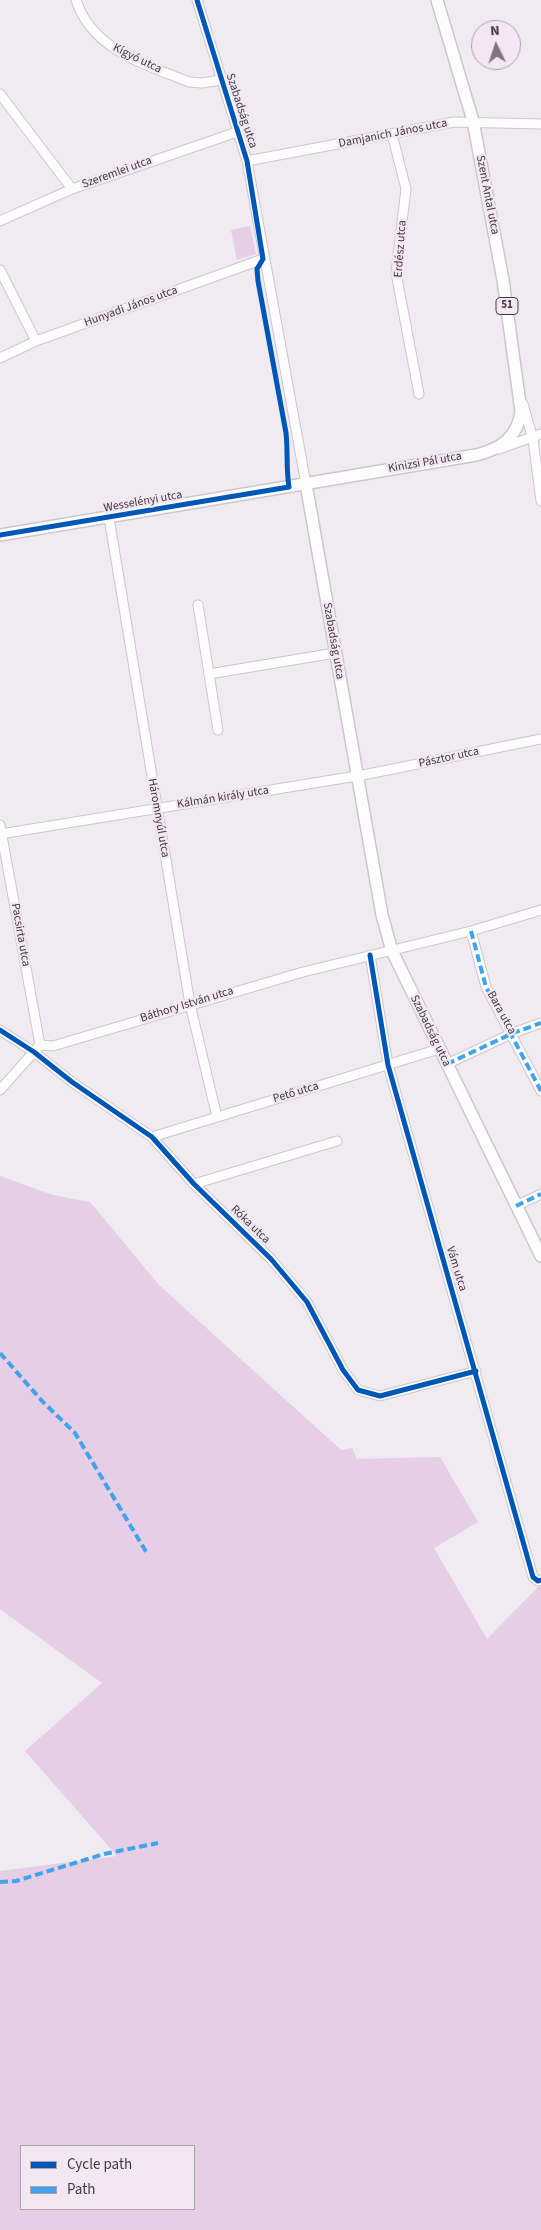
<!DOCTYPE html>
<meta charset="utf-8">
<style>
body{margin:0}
#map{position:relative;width:541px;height:2230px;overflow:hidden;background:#f0eaf1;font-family:"Source Sans 3",sans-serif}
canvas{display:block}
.legend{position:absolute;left:20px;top:2145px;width:175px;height:65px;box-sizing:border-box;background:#f3e7f4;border:1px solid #aba2ac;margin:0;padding:6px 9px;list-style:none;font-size:15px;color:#403b40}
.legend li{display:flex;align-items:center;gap:10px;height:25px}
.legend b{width:25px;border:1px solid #aba2ac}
.north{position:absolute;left:471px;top:20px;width:50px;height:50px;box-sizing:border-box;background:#f3e7f4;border:1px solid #aba2ac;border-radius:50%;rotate:356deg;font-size:14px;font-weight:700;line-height:20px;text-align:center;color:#403b40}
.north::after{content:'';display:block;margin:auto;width:18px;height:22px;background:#7e787e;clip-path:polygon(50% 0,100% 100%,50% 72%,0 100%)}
</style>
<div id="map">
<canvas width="541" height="2230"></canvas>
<ul class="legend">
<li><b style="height:6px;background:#0057b8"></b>Cycle path</li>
<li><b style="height:6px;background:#3fa4ec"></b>Path</li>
</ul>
<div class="north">N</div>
</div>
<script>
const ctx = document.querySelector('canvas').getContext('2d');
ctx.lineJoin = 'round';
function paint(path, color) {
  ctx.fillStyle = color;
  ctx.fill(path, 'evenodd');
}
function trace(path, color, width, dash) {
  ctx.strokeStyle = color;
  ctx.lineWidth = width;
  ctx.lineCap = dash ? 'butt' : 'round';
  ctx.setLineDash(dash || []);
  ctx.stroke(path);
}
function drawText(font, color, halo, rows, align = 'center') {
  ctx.font = font + ' "Source Sans 3",sans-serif';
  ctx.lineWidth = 4.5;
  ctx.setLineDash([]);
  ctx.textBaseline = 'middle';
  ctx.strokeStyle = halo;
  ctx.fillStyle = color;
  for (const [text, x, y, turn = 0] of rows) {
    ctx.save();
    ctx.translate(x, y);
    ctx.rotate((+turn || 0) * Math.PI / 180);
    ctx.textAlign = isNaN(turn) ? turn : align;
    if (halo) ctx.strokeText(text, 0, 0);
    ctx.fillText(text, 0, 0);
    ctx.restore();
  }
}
paint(new Path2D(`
 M250,226L256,254L237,260L231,230Z
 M0,1176L53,1195L90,1202L159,1285L341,1450L352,1448L357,1459L440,1457L478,1522L434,1548L487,1639L541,1584V2230H0V1871L117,1856L25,1751L102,1683L0,1609ZM21,2146H194V2209H21Z`), '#e5cee6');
const minor = new Path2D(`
 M76,0C92,50 145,64 189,82L202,83L221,80
 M197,0L247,161L306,484
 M0,94L72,189
 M392,134L406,189L396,273L419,394
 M247,161L454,122L541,124
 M0,221L72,189L237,132
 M0,270L36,341
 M0,358L36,341L263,259
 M523,404L533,439L541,501
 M499,449L541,434
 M109,518L190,1004L217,1117
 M198,605L218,730
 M209,674L335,653
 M0,825L40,1045
 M0,834L363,775L541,739
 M471,931L486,987L541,1091
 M370,955L388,1065L533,1577L538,1581L541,1580
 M0,1030L34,1052L72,1082L152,1137L194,1184L271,1259L307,1302L343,1370L358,1390L380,1396L476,1371
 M447,1064L513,1033L541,1023
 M0,1090L40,1045L53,1046L303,972L471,931L541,910
 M152,1137L439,1049
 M194,1184L337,1141
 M516,1206L541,1194`);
const major = new Path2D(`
 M306,484L382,915L392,951L541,1256
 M0,535L476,455C501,449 518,437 521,411L503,280L473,121L437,0`);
trace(minor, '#ccc7cc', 11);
trace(major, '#ccc7cc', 14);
trace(minor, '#fdfcfd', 9);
trace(major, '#fdfcfd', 11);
trace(new Path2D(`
 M471,931L486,987L541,1091
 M447,1064L513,1033L541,1023
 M516,1206L541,1194
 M0,1353L42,1401L75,1433L148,1555
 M0,1882L16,1881L104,1854L158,1843`), '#3fa4ec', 4, [8, 4]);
trace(new Path2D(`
 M0,535L289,487C286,469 288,452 286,433L258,281L257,269L263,259L247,161L197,0
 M370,955L388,1065L533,1577L538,1581L541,1580
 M0,1030L34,1052L72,1082L152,1137L194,1184L271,1259L307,1302L343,1370L358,1390L380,1396L476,1371`), '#0057b8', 5);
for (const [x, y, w] of [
 [507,306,22]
]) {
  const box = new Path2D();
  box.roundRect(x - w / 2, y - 8.5, w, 17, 4);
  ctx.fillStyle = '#f3e7f4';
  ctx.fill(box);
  trace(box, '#403b40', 1);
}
drawText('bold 11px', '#403b40', null, [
 ["51",507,306]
]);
drawText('12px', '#403b40', '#f3e7f4', [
 ["Kígyó utca",137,59,26],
 ["Szabadság utca",241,111,72],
 ["Damjanich János utca",393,134,-11],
 ["Szeremlei utca",117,173,-20],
 ["Szent Antal utca",487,195,79],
 ["Erdész utca",401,249,-86],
 ["Hunyadi János utca",131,307,-20],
 ["Kinizsi Pál utca",425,463,-10],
 ["Wesselényi utca",143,502,-10],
 ["Szabadság utca",333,641,80],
 ["Pásztor utca",449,758,-12],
 ["Kálmán király utca",223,798,-9],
 ["Háromnyúl utca",158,818,80],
 ["Pacsirta utca",20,935,80],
 ["Báthory István utca",187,1005,-17],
 ["Bara utca",501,1013,61],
 ["Szabadság utca",430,1031,64],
 ["Pető utca",296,1093,-17],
 ["Róka utca",250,1225,44],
 ["Vám utca",456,1269,73]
]);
</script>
